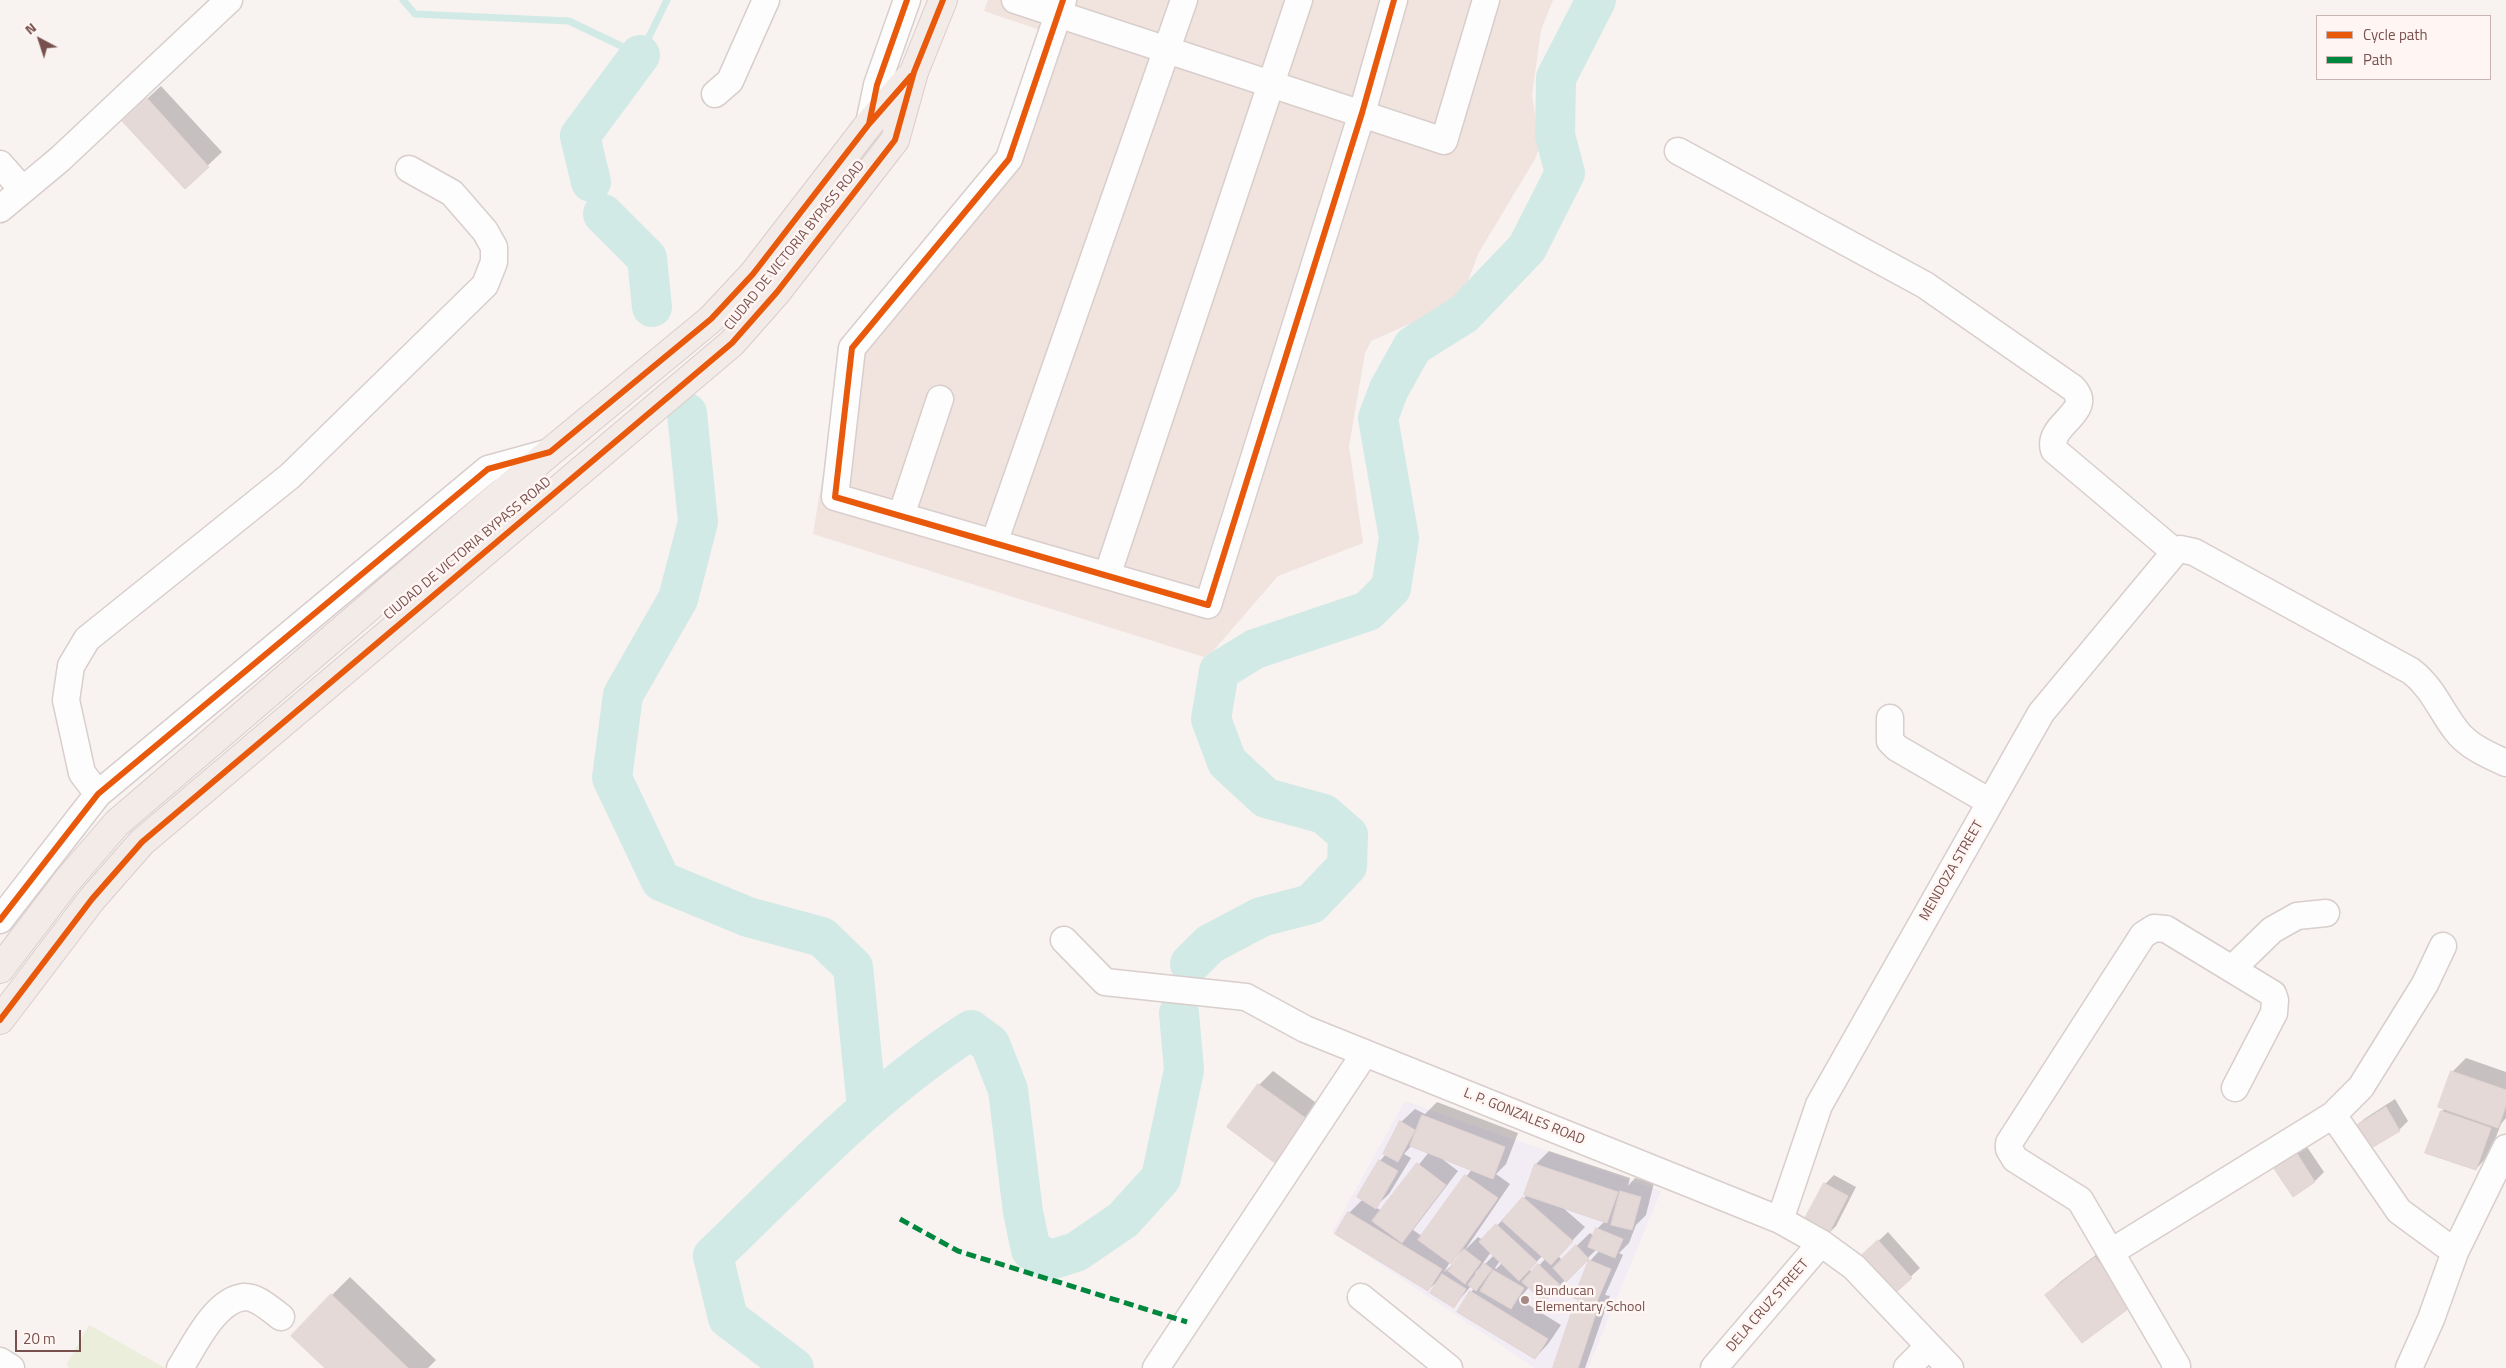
<!DOCTYPE html>
<style>
body{margin:0}
#map{position:relative;width:2506px;height:1368px;overflow:hidden;background:#f8f2f0;font-family:"Titillium Web",sans-serif}
canvas{display:block}
.legend{position:absolute;left:2316px;top:15px;width:175px;height:65px;box-sizing:border-box;background:#fff6f3;border:1px solid #c9b4b1;margin:0;padding:6px 9px;list-style:none;font-size:15px;color:#78514e}
.legend li{display:flex;align-items:center;gap:10px;height:25px}
.legend b{width:25px;border:1px solid #c9b4b1}
.north{position:absolute;left:15px;top:15px;width:50px;height:50px;-webkit-text-stroke:4px #fff6f3;paint-order:stroke;rotate:320deg;font-size:14px;font-weight:700;line-height:20px;text-align:center;color:#78514e}
.north::after{content:'';display:block;margin:auto;width:18px;height:22px;background:#78514e;clip-path:polygon(50% 0,100% 100%,50% 72%,0 100%)}
.scale{position:absolute;left:15px;top:1330px;width:66px;height:22px;box-sizing:border-box;border:2px solid #78514e;border-top:0;padding-left:6px;font-size:15px;line-height:18px;white-space:nowrap;color:#78514e;-webkit-text-stroke:4px #fff6f3;paint-order:stroke}
</style>
<div id="map">
<canvas width="2506" height="1368"></canvas>
<ul class="legend">
<li><b style="height:6px;background:#e8590c"></b>Cycle path</li>
<li><b style="height:6px;background:#00873e"></b>Path</li>
</ul>
<div class="north">N</div>
<div class="scale">20 m</div>
</div>
<script>
const ctx = document.querySelector('canvas').getContext('2d');
ctx.lineJoin = 'round';
function paint(path, color) {
  ctx.fillStyle = color;
  ctx.fill(path, 'evenodd');
}
function trace(path, color, width, dash) {
  ctx.strokeStyle = color;
  ctx.lineWidth = width;
  ctx.lineCap = dash ? 'butt' : 'round';
  ctx.setLineDash(dash || []);
  ctx.stroke(path);
}
function drawText(font, color, halo, rows, align = 'center') {
  ctx.font = font + ' "Titillium Web",sans-serif';
  ctx.lineWidth = 5;
  ctx.setLineDash([]);
  ctx.textBaseline = 'middle';
  ctx.strokeStyle = halo;
  ctx.fillStyle = color;
  for (const [text, x, y, turn = 0] of rows) {
    ctx.save();
    ctx.translate(x, y);
    ctx.rotate((+turn || 0) * Math.PI / 180);
    ctx.textAlign = isNaN(turn) ? turn : align;
    if (halo) ctx.strokeText(text, 0, 0);
    ctx.fillText(text, 0, 0);
    ctx.restore();
  }
}
paint(new Path2D(`
 M988,0H1553L1541,30L1532,95L1540,146L1535,159L1478,254L1461,300L1443,314L1407,325L1371,341L1365,353L1349,446L1363,543L1278,576L1207,658L813,534L846,335L999,148L1040,30L984,11Z`), '#f1e3de');
paint(new Path2D(`
 M1405,1101L1661,1191L1588,1368H1535L1332,1232Z`), '#f2ecf5');
paint(new Path2D(`
 M89,1325L165,1368H70L66,1365Z`), '#ebeedb');
paint(new Path2D(`
 M161,86L222,152L185,187L138,107Z
 M2466,1058L2506,1072V1118L2501,1124L2489,1155L2476,1169L2442,1111L2445,1108L2440,1106L2453,1071Z
 M1273,1071L1319,1105L1289,1147L1275,1161L1259,1085Z
 M2395,1099L2408,1121L2399,1130L2355,1128L2364,1119Z
 M1437,1102L1518,1133L1506,1164L1496,1174L1510,1184L1465,1250L1478,1237L1483,1240L1527,1195L1536,1164L1549,1151L1630,1178L1628,1186L1635,1178L1654,1183L1646,1215L1636,1225L1629,1243L1619,1253L1623,1255L1605,1295L1610,1296L1585,1368H1555L1576,1303L1580,1299L1575,1297L1590,1261L1600,1250L1597,1249L1544,1301L1529,1287L1519,1299L1561,1325L1548,1344L1535,1358L1459,1311L1474,1288L1471,1286L1454,1306L1440,1279L1428,1290L1349,1213L1363,1199L1358,1197L1380,1161L1386,1154L1401,1122L1415,1109L1425,1114ZM1412,1145L1429,1152L1382,1211L1375,1207L1389,1194L1411,1158L1404,1154ZM1441,1158L1472,1169L1422,1236L1413,1230L1458,1171ZM1562,1207L1605,1221L1597,1229L1594,1236L1590,1233L1562,1260L1558,1256L1585,1227ZM1464,1249L1457,1261L1444,1272L1450,1262ZM1491,1252L1494,1255L1482,1267L1481,1266ZM1543,1255L1546,1258L1533,1272L1529,1270ZM1500,1261L1502,1263L1496,1269L1495,1268ZM1481,1266L1477,1274L1475,1273Z
 M2305,1144L2324,1172L2315,1181L2293,1195L2284,1158Z
 M1834,1175L1856,1187L1836,1226L1827,1235L1825,1184Z
 M1888,1232L1920,1268L1894,1292L1871,1248Z
 M2109,1245L2144,1291L2047,1295L2060,1282Z
 M350,1277L436,1360L428,1368H327L332,1295Z`), '#0003');
trace(new Path2D(`
 M403,0L415,14L569,21L640,55L667,0`), '#d1eae6', 7);
trace(new Path2D(`
 M591,182L580,136L640,55
 M603,214L647,258L652,307
 M687,413L698,522L678,599L623,695L612,778L661,881L748,917L822,937L853,967L867,1108
 M1190,964L1210,944L1261,917L1311,904L1347,866L1348,835L1324,814L1266,798L1227,762L1211,719L1219,671L1255,649L1368,611L1391,588L1399,538L1378,418L1389,389L1413,346L1464,314L1527,248L1565,173L1555,135L1556,78L1596,0
 M794,1368L728,1318L713,1256C795,1177 874,1092 971,1030L990,1044L1008,1090L1023,1212L1031,1250L1050,1260L1076,1252L1123,1220L1161,1178L1184,1070L1179,1013`), '#d1eae6', 40);
const building = new Path2D(`
 M147,98L209,167L185,189L122,121Z
 M2451,1071L2506,1090V1105L2498,1128L2438,1107Z
 M1258,1084L1307,1119L1275,1163L1227,1127Z
 M2386,1107L2400,1131L2368,1150L2354,1127Z
 M2441,1111L2491,1128L2476,1170L2425,1153Z
 M1422,1115L1505,1147L1493,1179L1410,1146Z
 M1400,1121L1415,1130L1398,1162L1383,1154Z
 M2296,1152L2315,1182L2293,1197L2273,1167Z
 M1379,1160L1398,1171L1376,1209L1357,1197Z
 M1417,1163L1446,1185L1402,1243L1372,1221Z
 M1535,1164L1618,1192L1607,1223L1524,1195Z
 M1465,1175L1498,1198L1451,1264L1418,1240Z
 M1824,1183L1848,1196L1827,1237L1802,1224Z
 M1620,1191L1641,1197L1632,1230L1611,1225Z
 M1523,1197L1573,1241L1551,1265L1502,1221Z
 M1348,1212L1442,1269L1428,1291L1335,1234Z
 M1496,1224L1537,1262L1519,1281L1479,1242Z
 M1596,1228L1623,1239L1615,1258L1588,1247Z
 M1878,1240L1912,1278L1894,1294L1860,1257Z
 M1576,1245L1589,1259L1566,1282L1553,1268Z
 M1464,1249L1481,1262L1465,1284L1448,1271Z
 M2095,1257L2132,1306L2082,1343L2045,1295Z
 M1589,1260L1611,1269L1595,1306L1574,1298Z
 M1484,1263L1492,1269L1476,1291L1468,1285Z
 M1538,1264L1560,1285L1544,1302L1522,1282Z
 M1493,1270L1524,1288L1511,1309L1480,1291Z
 M1442,1274L1466,1289L1454,1308L1430,1293Z
 M1470,1291L1548,1339L1535,1359L1457,1312Z
 M331,1294L408,1368H325L291,1336Z
 M1575,1303L1597,1310L1578,1368H1553Z`);
paint(building, '#e5d9d7');
trace(building, '#e2d4d2', 1);
const minor = new Path2D(`
 M1015,0L1444,141L1486,0
 M1063,0L1009,159L852,348L835,497L1208,605L1362,113L1394,0
 M715,94L730,81L766,0
 M869,124L877,85L907,0
 M1678,151L1925,285L2073,388C2096,412 2046,424 2054,450L2175,552
 M0,164L22,189
 M0,209L60,159L229,0
 M901,516L940,399
 M994,543L1184,0
 M1107,576L1299,0
 M1890,718V741L1897,748L1990,802
 M98,794L82,773L66,700L71,666L87,639L290,476L485,285L494,262V247L485,231L452,193L409,169
 M0,920L98,794L488,469L550,452
 M1064,940L1105,982L1246,997L1305,1029L1780,1220L1821,1243L1854,1267L1950,1368
 M2232,969L2272,930L2297,916L2326,913
 M2333,1115L2399,1211L2455,1252
 M1780,1220L1819,1105L2041,713L2175,552L2180,549L2194,552L2411,671C2432,687 2440,709 2455,729C2467,746 2488,755 2506,763
 M2111,1252L2333,1115L2361,1087L2425,984L2443,946
 M1361,1297L1449,1368
 M0,1361L11,1368
 M180,1368C194,1346 215,1300 244,1297C257,1296 271,1310 281,1317
 M1156,1368L1365,1053
 M1714,1368L1821,1243
 M1907,1368L1929,1346
 M2175,1368L2177,1366L2080,1200L2015,1159L2009,1149V1143L2143,935L2154,928L2166,929L2273,994L2275,1000L2274,1013L2235,1088
 M2409,1368L2431,1319L2455,1252L2506,1148`);
const major = new Path2D(`
 M0,969L67,881L117,823L550,452L711,319L753,274L869,124L909,78
 M0,1020L92,899L142,842L732,343L777,292L895,140L914,72L943,0`);
trace(minor, '#d8cecc', 29);
trace(major, '#dacdcc', 30);
trace(minor, '#fefdfd', 26);
trace(major, '#f3ebe8', 28);
trace(new Path2D(`
 M900,1219L958,1251L1187,1322`), '#00873e', 5, [10, 5]);
trace(new Path2D(`
 M1063,0L1009,159L852,348L835,497L1208,605L1362,113L1394,0
 M869,124L877,85L907,0
 M0,920L98,794L488,469L550,452L711,319L753,274L869,124L911,76
 M0,1020L92,899L142,842L732,343L777,292L895,140L914,72L943,0`), '#e8590c', 6);
for (const [x, y, r, color] of [
 [1525,1300,5,"#a58987"]
]) {
  const dot = new Path2D();
  dot.arc(x, y, r, 0, 2 * Math.PI);
  ctx.fillStyle = color;
  ctx.fill(dot);
  trace(dot, '#fff6f3', 2);
}
drawText('14px', '#78514e', '#fff6f3', [
 ["CIUDAD DE VICTORIA BYPASS ROAD",795,246,-51],
 ["CIUDAD DE VICTORIA BYPASS ROAD",468,549,-40],
 ["MENDOZA STREET",1952,871,-60],
 ["L. P. GONZALES ROAD",1524,1117,22],
 ["DELA CRUZ STREET",1768,1306,-49]
]);
drawText('14px', '#78514e', '#fff6f3', [
 ["Bunducan",1535,1292],
 ["Elementary School",1535,1308]
], 'left');
</script>
